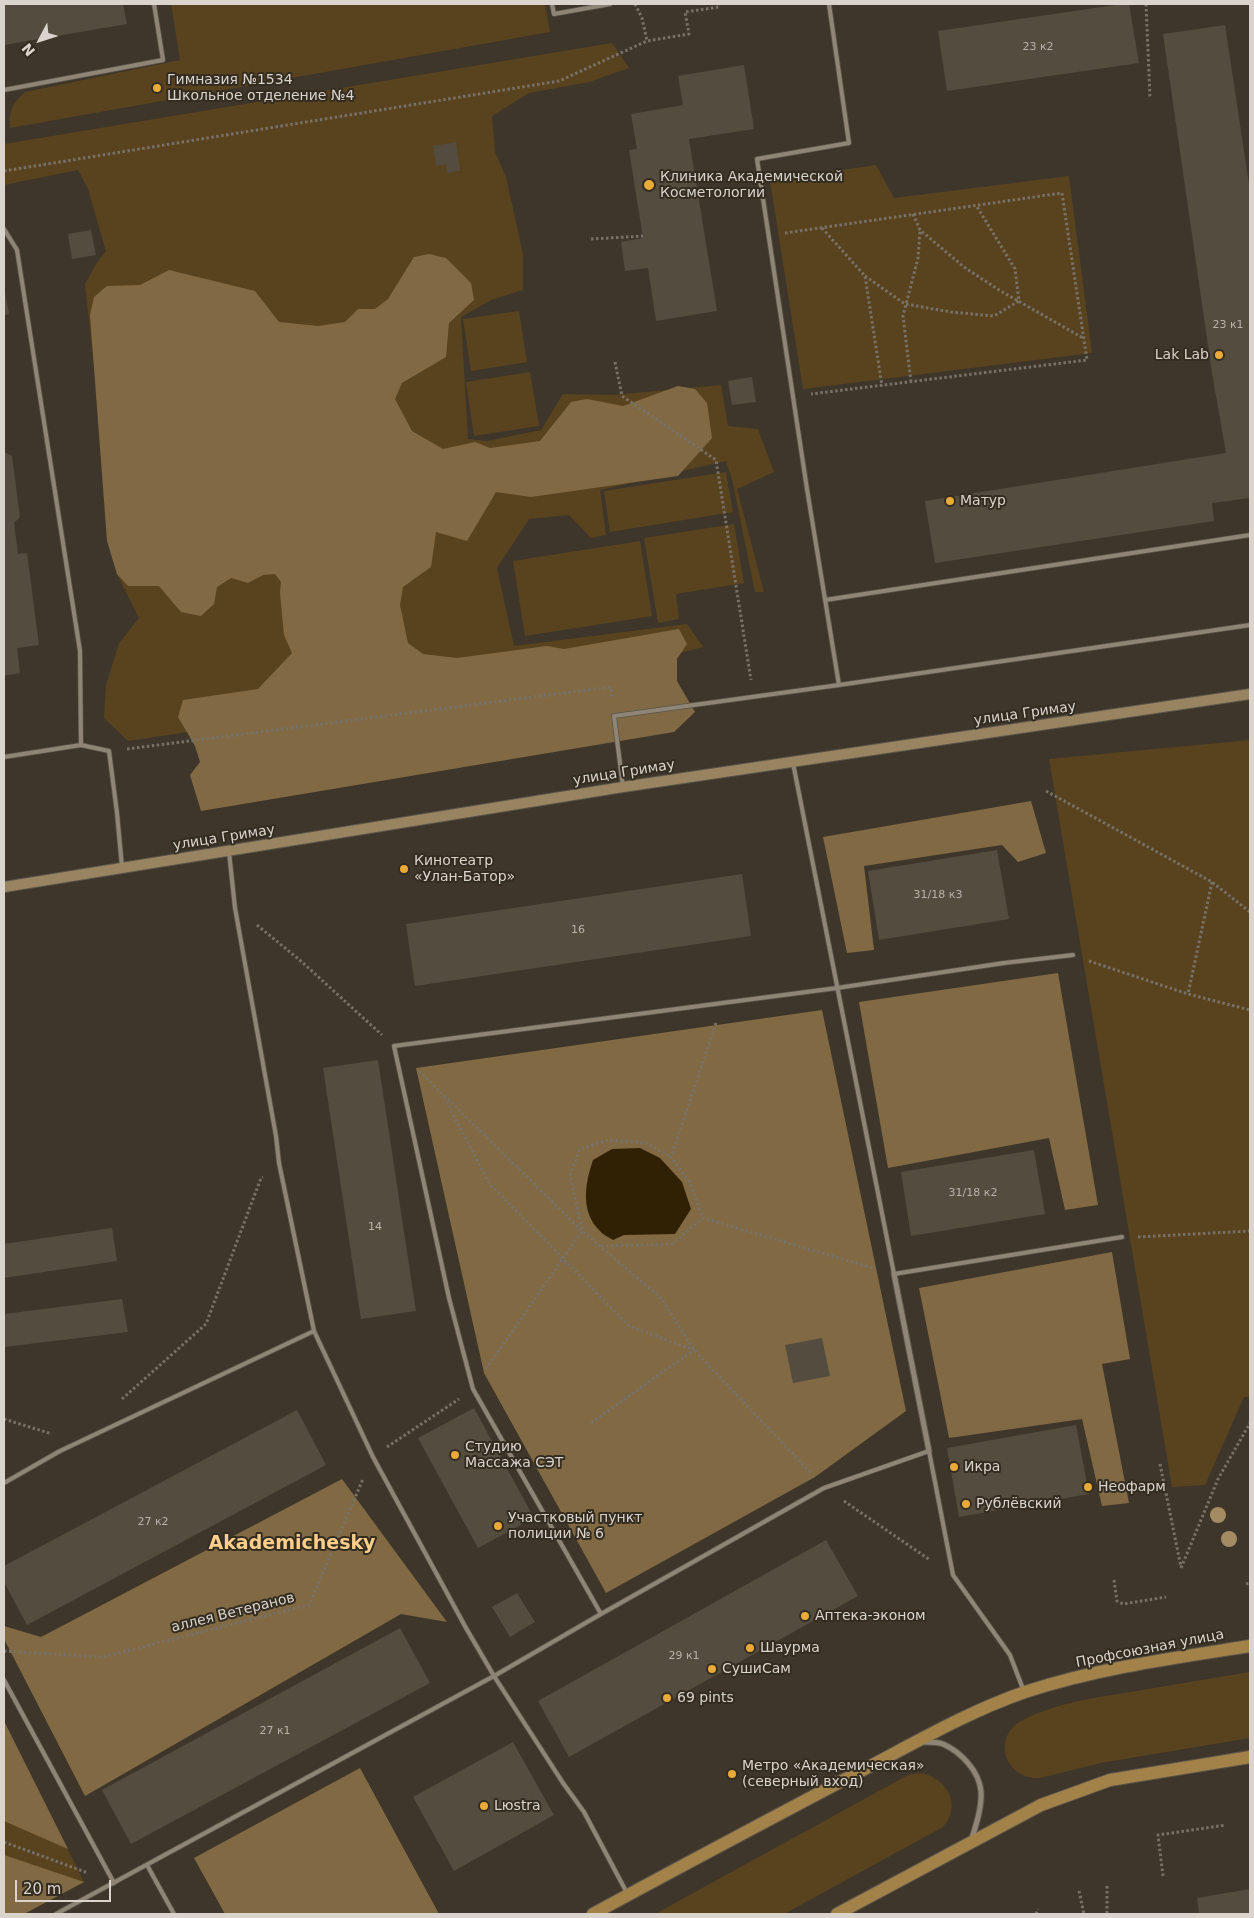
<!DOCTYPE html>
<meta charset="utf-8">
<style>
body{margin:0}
#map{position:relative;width:1254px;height:1918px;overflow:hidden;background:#3e362a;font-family:"DejaVu Sans",sans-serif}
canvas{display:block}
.frame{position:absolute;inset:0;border:5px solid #dad4cd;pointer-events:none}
.north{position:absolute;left:15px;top:15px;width:50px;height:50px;-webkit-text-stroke:4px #332c20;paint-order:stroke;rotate:230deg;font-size:14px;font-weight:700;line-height:20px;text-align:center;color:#dad4cd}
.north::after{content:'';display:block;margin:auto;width:18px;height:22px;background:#dad4cd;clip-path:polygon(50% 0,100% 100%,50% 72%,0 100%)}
.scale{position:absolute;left:15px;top:1880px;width:96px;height:22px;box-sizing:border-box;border:2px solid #dad4cd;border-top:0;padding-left:6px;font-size:15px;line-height:18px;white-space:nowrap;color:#dad4cd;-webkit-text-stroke:4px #332c20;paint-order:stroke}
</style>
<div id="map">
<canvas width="1254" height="1918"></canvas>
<div class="frame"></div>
<div class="north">N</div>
<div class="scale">20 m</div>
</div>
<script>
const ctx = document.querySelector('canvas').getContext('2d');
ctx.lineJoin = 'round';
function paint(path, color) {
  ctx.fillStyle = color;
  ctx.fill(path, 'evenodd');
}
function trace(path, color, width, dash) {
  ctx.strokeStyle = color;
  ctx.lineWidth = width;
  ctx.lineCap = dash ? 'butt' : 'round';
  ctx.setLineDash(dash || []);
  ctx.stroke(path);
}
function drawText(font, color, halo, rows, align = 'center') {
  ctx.font = font + ' "DejaVu Sans",sans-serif';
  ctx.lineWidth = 4;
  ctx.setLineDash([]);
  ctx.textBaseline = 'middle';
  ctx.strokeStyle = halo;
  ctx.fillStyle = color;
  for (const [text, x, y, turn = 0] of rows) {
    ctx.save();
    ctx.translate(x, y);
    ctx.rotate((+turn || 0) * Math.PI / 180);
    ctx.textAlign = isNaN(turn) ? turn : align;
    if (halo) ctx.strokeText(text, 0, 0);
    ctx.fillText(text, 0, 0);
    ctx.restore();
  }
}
paint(new Path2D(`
 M171,4H545L550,32L10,128C9,110 12,104 25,92L180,60Z
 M612,43L629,68L589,82L529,93L492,116L495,152L506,177L523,254V290L491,300L461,317L468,439L487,441L541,430L563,394L613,395L721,385L728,426L758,429L774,472L737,489L764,592H755L732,479L726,461L600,490L606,535L591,538L569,515L529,519L497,568L514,646L687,624L703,647L637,664L128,741L104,718L106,685L119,643L139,618L117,574L85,284L96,264L106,251L88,189L78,170L4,185V144Z
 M876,165L894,198L1069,176L1092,353L803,389L770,181Z
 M519,311L527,362L471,371L463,319Z
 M530,372L539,426L474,436L466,382Z
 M726,472L733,512L610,532L604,491Z
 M734,524L744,583L676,594L679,619L658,623L644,538Z
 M640,541L652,616L525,636L513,561Z
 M1250,740V1396L1244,1397L1205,1485L1172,1487L1049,759Z
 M1250,1672V1738L1101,1763L1040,1778C1004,1780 991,1736 1023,1720C1058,1702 1099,1697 1137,1691C1175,1684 1213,1678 1250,1672Z
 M4,1721L84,1882L24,1914H4Z
 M920,1773C946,1777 963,1805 943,1827L784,1914H655L908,1775Z`), '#59431f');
paint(new Path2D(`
 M429,254L446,258L471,283L474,300L449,323L446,357L402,383L395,399L412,431L443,449L475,442L490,448L540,441L571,402L587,399L623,406L678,386L695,389L707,403L712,438L678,476L531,497L496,492L467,541L436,532L431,567L403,587L400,605L408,643L423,654L457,658L547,646L564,649L679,629L687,644L677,659V681L695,712L674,732L201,811L190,775L200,762L195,746L178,717L183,700L258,689L292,653L284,635L280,593L281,582L275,574L263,575L248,583L231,578L217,587L214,604L201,616L181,612L159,586H128L117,574L107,541L90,315L94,297L107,286L140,285L169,270L255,291L279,322L318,326L345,322L358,309H375L388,299L414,257Z
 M1031,801L1046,853L1018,862L1002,845L864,866L874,950L847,953L823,837Z
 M1058,973L1098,1205L1065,1210L1049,1138L888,1168L859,1002Z
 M822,1010L906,1411L815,1477L606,1593L484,1373L416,1068Z
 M1112,1252L1130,1359L1102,1364L1129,1503L1102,1506L1082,1419L949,1438L919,1288Z
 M342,1479L447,1622L401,1614L85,1796L4,1639V1626L41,1637Z
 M4,1721L68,1849L4,1821Z
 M360,1768L439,1914H225L194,1858Z
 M4,1855L84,1882L24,1914H4Z`), '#816943');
paint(new Path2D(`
 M640,1148L660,1158L682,1182L691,1209L675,1234L624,1235L613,1240C609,1237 603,1235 600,1231C580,1212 585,1183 593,1160L612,1149Z`), '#312104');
paint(new Path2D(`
 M4,4H123L127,24L4,45Z
 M1122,4H1129L1139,63L947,91L938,31Z
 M1225,25L1250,191V498L1212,503L1214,521L935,563L925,501L1226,453L1212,373L1163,34Z
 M744,65L754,129L689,139L717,311L656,321L648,268L625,271L621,242L643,238L629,150L637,149L631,114L683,105L678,76Z
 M456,142L460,171L447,173L446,164L436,166L433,146Z
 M91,230L96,255L72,259L68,234Z
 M4,287L9,314L4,315Z
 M752,377L756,402L732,405L728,381Z
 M4,452L12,456L20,517L14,523L18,554L27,553L39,645L17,648L20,673L4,676Z
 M997,850L1009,919L879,940L868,871Z
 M742,874L751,936L415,986L406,924Z
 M378,1060L416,1311L361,1319L323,1068Z
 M1034,1150L1045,1214L911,1236L901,1172Z
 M112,1228L117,1261L4,1278V1244Z
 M122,1299L128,1332L4,1347V1314Z
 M822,1338L830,1376L793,1383L785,1345Z
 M474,1408L534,1518L478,1548L418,1438Z
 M297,1410L326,1465L27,1625L4,1582V1566Z
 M1076,1425L1089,1494L959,1517L947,1448Z
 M826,1540L858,1596L569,1757L538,1701Z
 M517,1593L535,1622L510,1637L492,1607Z
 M400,1628L430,1683L131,1844L102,1790Z
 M513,1742L554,1815L454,1871L413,1797Z
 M1250,1889V1914H1199L1197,1898Z`), '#554c40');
const lane = new Path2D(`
 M552,4L554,14L610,4
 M829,4L849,143L757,159L807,489L839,685
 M4,90L163,60L154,4
 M4,229L17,250L80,651L81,745
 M825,600L1250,535
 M4,757L81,745L109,751L117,813L122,867
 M793,763L894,1274L1122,1237
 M623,787L614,716L839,685L1250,625
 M229,852L235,908L276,1136L279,1163L314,1331L373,1457L466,1628L494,1676L563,1783L584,1812L627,1893
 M4,1483L60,1451L314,1331
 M4,1680L114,1883
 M1023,1689L1010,1655L953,1575L929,1451L824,1488L601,1614L473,1389L449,1298L394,1046L837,988L1004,963L1073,955
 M147,1865L174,1914
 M56,1914L494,1676L601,1614`);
const street = new Path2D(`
 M894,1274L929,1451
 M924,1742C930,1742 938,1742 943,1744C961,1752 979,1771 981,1791C982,1808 976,1825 971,1841`);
const secondary = new Path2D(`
 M4,887L623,787L1250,694`);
const primary = new Path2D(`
 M593,1914C681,1866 770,1819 859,1772C913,1744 967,1712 1025,1692C1099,1668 1174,1658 1250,1646
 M837,1914L1041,1805L1110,1780L1250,1757`);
trace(lane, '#5b544a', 5.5);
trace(street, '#5b544a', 7);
trace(secondary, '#5b544a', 12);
trace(primary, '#5b544a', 14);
trace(new Path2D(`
 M635,4L642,18L647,41
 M1146,4L1150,98
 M4,171L559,81L647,41L689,34L685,12L719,7V4
 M913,214L920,230L964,267L999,290L1083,338
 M822,228L865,276L882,386
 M785,233L1062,193L1087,360L811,394
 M591,239L643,236
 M865,276L905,304L951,312L994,316L1019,301L1015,269L976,205
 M615,362L622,396L716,460L751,680
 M911,382L903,316L918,258L920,231
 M127,749L611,687L612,698
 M1046,791L1212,882L1250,912
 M1212,882L1188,994L1250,1010
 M257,925L302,962L382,1035
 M1089,961L1188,994
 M716,1023L671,1157L690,1183L703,1218L873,1268
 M419,1071L582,1231L662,1299L694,1350L811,1473
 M444,1097L489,1183L629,1326L694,1350L591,1423
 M1138,1237L1250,1231
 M601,1246L672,1244L703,1218
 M486,1369L582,1231L570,1175L580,1149L608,1140L646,1143L671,1157
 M122,1399L206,1324L261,1178L263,1177
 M4,1419L52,1434
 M387,1447L459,1399
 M1160,1464L1181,1567
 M844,1501L930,1560
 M1181,1568L1218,1479L1250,1423
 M1114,1580L1117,1601L1123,1604L1166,1597
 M1246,1584L1250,1583
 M4,1651L102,1657L309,1605L363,1479
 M4,1842L88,1873
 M1163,1876L1158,1835L1226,1825
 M1107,1886V1914
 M1079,1891L1084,1914
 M1036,1914L1038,1909`), '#787167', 3, [2.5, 2.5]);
trace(lane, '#8e8577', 4);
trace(street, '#8e8577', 5);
trace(secondary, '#988460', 10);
trace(primary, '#a28249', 12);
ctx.fillStyle = '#a58b63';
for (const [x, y] of [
 [1218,1515],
 [1229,1539]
]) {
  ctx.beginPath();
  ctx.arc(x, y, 8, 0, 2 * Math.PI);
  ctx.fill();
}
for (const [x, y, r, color] of [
 [157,88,5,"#eaaa38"],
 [649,185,6,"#eaaa38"],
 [1219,355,5,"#eaaa38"],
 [950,501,5,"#eaaa38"],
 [404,869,5,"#eaaa38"],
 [455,1455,5,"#eaaa38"],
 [954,1467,5,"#eaaa38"],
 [1088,1487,5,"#eaaa38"],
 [966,1504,5,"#eaaa38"],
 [498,1526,5,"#eaaa38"],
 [805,1616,5,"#eaaa38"],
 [750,1648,5,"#eaaa38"],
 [712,1669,5,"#eaaa38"],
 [667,1698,5,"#eaaa38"],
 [732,1774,5,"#eaaa38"],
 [484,1806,5,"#eaaa38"]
]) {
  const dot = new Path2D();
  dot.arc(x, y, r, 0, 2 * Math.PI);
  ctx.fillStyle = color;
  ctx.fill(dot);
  trace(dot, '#332c20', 2);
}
drawText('11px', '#b9b2aa', null, [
 ["23 к2",1038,47],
 ["23 к1",1228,325],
 ["31/18 к3",938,895],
 ["16",578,930],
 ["31/18 к2",973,1193],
 ["14",375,1227],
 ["27 к2",153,1522],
 ["29 к1",684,1656],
 ["27 к1",275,1731]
]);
drawText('14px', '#dad4cd', '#332c20', [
 ["Гимназия №1534",167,80],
 ["Школьное отделение №4",167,96],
 ["Клиника Академической",660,177],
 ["Косметологии",660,193],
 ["Lak Lab",1209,355,"right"],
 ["Матур",960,501],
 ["Кинотеатр",414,861],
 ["«Улан-Батор»",414,877],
 ["Студию",465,1447],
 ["Массажа СЭТ",465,1463],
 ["Икра",964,1467],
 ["Неофарм",1098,1487],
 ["Рублёвский",976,1504],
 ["Участковый пункт",508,1518],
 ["полиции № 6",508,1534],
 ["Аптека-эконом",815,1616],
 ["Шаурма",760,1648],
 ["СушиСам",722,1669],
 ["69 pints",677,1698],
 ["Метро «Академическая»",742,1766],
 ["(северный вход)",742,1782],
 ["Lюstra",494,1806]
], 'left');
drawText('14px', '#dad4cd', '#332c20', [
 ["улица Гримау",1025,714,-8],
 ["улица Гримау",624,773,-9],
 ["улица Гримау",224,838,-9],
 ["аллея Ветеранов",233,1613,-14],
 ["Профсоюзная улица",1150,1649,-11]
]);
drawText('bold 19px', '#fcd08b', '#332c20', [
 ["Akademichesky",292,1544]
]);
</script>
